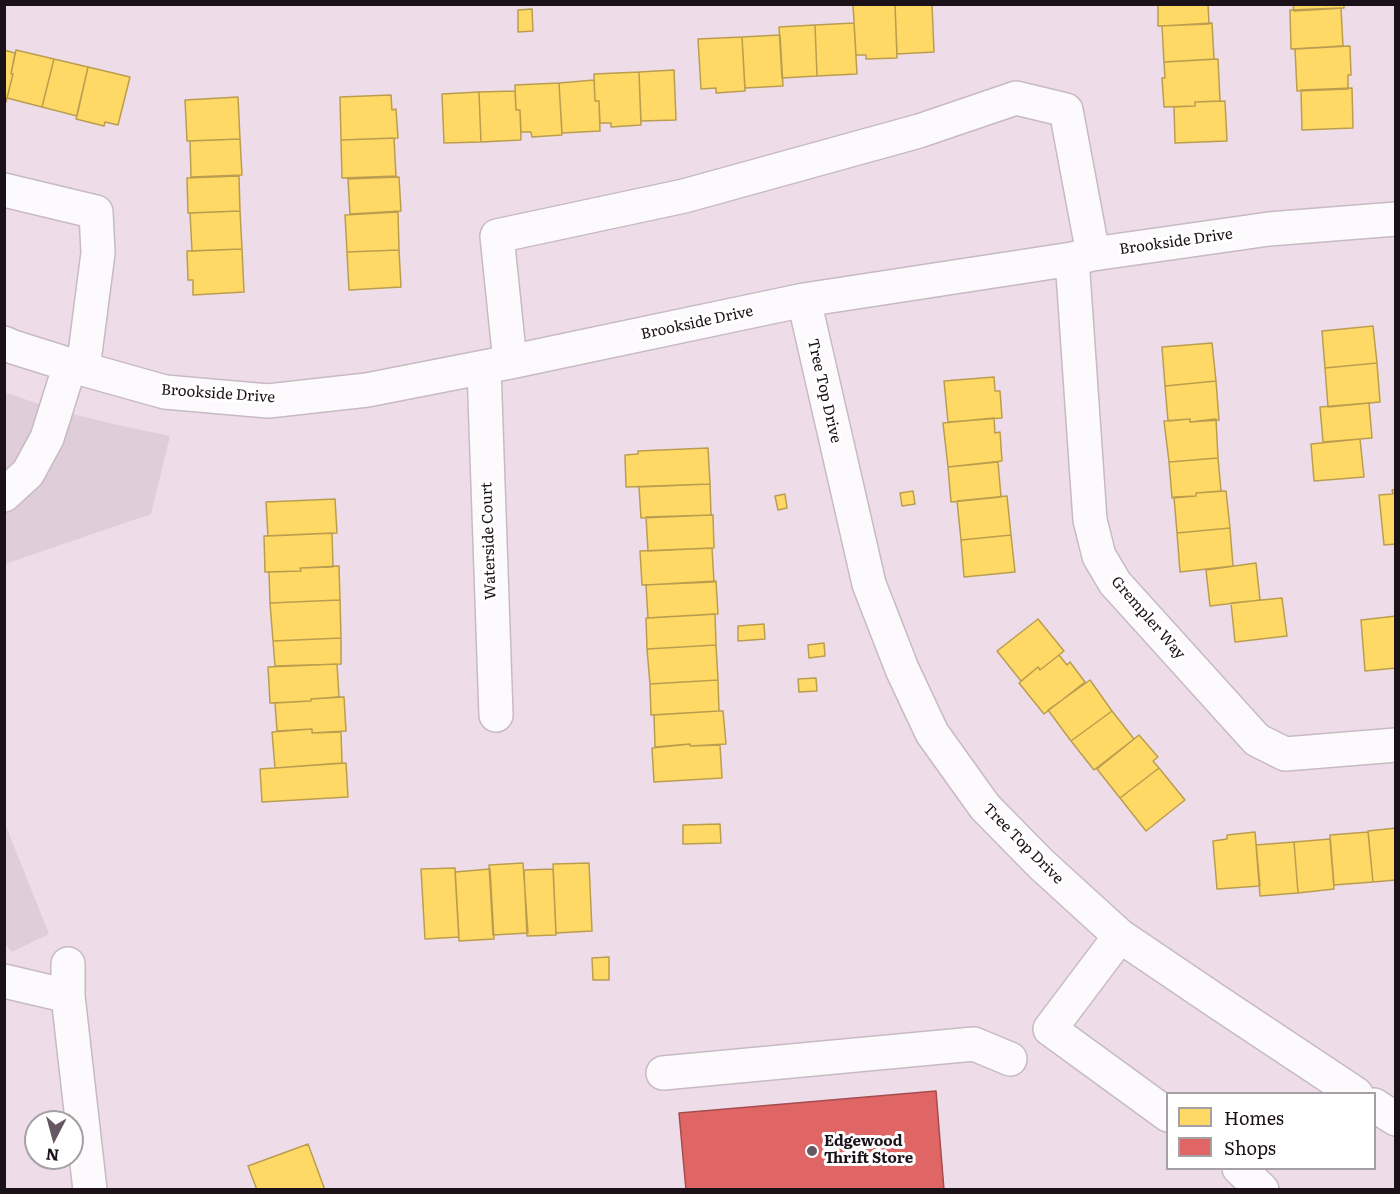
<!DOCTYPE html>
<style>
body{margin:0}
#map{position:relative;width:1400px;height:1194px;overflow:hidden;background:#eedde9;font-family:Literata,serif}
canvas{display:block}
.frame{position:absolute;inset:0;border:6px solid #1b1119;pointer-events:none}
.legend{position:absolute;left:1166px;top:1092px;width:210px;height:78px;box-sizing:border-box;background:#fff;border:2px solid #a4a0a3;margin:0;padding:8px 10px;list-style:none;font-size:18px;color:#1b1119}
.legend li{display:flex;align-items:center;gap:12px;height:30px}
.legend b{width:30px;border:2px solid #a4a0a3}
.north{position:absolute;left:24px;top:1110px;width:60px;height:60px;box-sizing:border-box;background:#fff;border:2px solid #a4a0a3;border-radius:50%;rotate:186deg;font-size:16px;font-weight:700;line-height:24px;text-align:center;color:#1b1119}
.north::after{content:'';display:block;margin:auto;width:21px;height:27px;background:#655862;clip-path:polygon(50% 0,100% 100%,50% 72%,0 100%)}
</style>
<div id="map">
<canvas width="1400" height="1194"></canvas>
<div class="frame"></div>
<ul class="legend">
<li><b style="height:16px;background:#ffd966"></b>Homes</li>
<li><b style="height:16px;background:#e06666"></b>Shops</li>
</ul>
<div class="north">N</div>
</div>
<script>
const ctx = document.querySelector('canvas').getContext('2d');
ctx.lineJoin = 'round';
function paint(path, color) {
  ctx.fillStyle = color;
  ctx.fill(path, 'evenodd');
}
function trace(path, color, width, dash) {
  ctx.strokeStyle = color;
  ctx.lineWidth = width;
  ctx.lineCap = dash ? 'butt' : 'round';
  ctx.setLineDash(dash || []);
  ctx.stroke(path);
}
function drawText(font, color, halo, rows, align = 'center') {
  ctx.font = font + ' Literata,serif';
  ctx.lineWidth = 6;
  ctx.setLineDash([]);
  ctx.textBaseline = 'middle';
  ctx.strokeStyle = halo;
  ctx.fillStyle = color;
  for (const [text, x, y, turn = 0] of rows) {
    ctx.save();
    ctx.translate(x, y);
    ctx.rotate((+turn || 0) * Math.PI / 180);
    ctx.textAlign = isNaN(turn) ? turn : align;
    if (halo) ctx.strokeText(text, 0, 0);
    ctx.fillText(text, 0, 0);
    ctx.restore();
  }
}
paint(new Path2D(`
 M4,392L53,409L113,424L170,436L151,514L5,564Z
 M4,821L49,934L12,952L5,944Z`), '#e0cdda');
const homes = new Path2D(`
 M895,4H932L934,52L897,54Z
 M895,4L897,58L866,59V55H856L853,5Z
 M1158,4H1208L1209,24L1158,26Z
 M1293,4H1344V8L1294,11Z
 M1341,8L1343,46L1291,49L1290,10Z
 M532,9L533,31L518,32V10Z
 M854,23L857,74L817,76L815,25Z
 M1212,23L1214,59L1164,62L1162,26Z
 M815,25L817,76L782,78L779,27Z
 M780,35L783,86L745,88L742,37Z
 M742,37L745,91L716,93V88L701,89L698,39Z
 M1350,46L1351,75H1348V89L1297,91L1295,49Z
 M4,50L15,53L11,74H13L6,102H4Z
 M16,50L54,59L42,107L7,98L13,74H11Z
 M54,59L88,67L77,116L42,107Z
 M1218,59L1220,101L1195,102V106L1164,107L1162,78H1165L1164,62Z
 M88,67L130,77L118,125L105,122L104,126L76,119Z
 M674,70L676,120L641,121L639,72Z
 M639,72L641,125L611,127V123H600L599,101H595L594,74Z
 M594,80L595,101H599L600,131L562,133L559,83Z
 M559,83L562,135L532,137L531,132H521L520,110H516L515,85Z
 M1352,88L1353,128L1302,130L1301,90Z
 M515,91L516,110H520L521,140L481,142L479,92Z
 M479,92L481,142L444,143L442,94Z
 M391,95L392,110L396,109L398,138L341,140L340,97Z
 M238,97L240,139L187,141L185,100Z
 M1225,101L1227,141L1175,143L1174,107L1195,106V102Z
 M394,138L396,176L342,178L341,140Z
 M240,139L242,175L191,177L190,141Z
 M239,176L240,211L188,213L187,178Z
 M399,177L401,211L350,214L348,179Z
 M240,211L242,249L192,251L190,213Z
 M398,212L399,250L347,252L345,215Z
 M242,249L244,292L193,295V280H188L187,251Z
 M399,250L401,287L349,290L347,252Z
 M1373,326L1377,363L1325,368L1322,331Z
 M1212,343L1216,381L1165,386L1162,347Z
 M1377,363L1380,402L1328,407L1325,368Z
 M994,377L995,391H1000L1002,418L948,422L944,381Z
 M1216,381L1219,420L1190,422V419L1168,421L1165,386Z
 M1369,403L1372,438L1323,442L1320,407Z
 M994,418L995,433L1000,432L1002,461L948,467L943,423Z
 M1190,419V422L1216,419L1218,458L1169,462L1164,421Z
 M1360,439L1364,477L1314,481L1311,444Z
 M708,448L710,484L626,487L625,455L638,454V451Z
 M1218,458L1221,491L1196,493V496L1172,498L1169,462Z
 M998,462L1001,497L951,502L948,467Z
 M710,484L711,515L641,518L639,487Z
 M1396,489V544L1384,545L1379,495L1393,494L1392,490Z
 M913,491L915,504L902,506L900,493Z
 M1226,491L1230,528L1177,533L1174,497L1196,496V493Z
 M785,494L787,508L778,510L775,496Z
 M1007,496L1011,535L961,540L957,501Z
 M335,499L337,533L268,536L266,502Z
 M713,515L714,548L648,551L646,517Z
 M1230,528L1233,566L1180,572L1177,533Z
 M332,533L333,567L300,568L301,571L265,572L264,536Z
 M1011,535L1015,572L964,577L961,540Z
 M712,548L714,582L642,585L640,551Z
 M1256,563L1260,600L1210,606L1206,570Z
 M339,566L340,600L270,603L269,572L301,571L300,568Z
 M716,581L718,614L648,618L646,585Z
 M1282,598L1287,636L1235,642L1231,603Z
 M340,600L341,638L273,641L270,603Z
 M715,614L716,645L647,649L646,618Z
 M1396,616V668L1365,671L1361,620Z
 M1038,619L1064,651L1040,670L1038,667L1021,681L997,651Z
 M764,624L765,639L738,641V626Z
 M341,638V664L275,666L273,641Z
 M824,643L825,656L809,658L808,645Z
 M716,645L718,680L650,684L647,649Z
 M1059,655L1067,665L1070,662L1085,682L1044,714L1019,683L1038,667L1040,670Z
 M337,664L339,697L311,699V701L270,703L268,667Z
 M816,678L817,691L799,692L798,679Z
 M718,680L719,711L651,715L650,684Z
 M1090,680L1112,711L1071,741L1048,710Z
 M344,697L346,731L312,733V729L277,731L275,703L311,701V699Z
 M719,711H723L726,744L690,746V744L655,747L654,715Z
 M1112,711L1134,739L1094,770L1071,741Z
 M312,729V733L341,732L342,763L275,768L272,732Z
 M1139,735L1158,757L1153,761L1159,768L1120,798L1097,769Z
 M690,744V746L720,745L722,778L654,782L652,748Z
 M346,763L348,797L262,802L260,769Z
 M1159,768L1185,800L1146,831L1120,798Z
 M720,824L721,843L683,844V825Z
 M1396,828V880L1373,882L1368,831Z
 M1255,832L1260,886L1217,889L1213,841L1227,839V835Z
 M1368,832L1373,882L1334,885L1330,835Z
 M1330,839L1334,889L1298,893L1294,842Z
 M1294,842L1298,893L1260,896L1256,845Z
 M523,863L528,933L493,935L489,865Z
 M589,863L592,931L556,933L553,864Z
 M455,868L459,937L425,939L421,869Z
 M490,869L494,939L459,941L455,872Z
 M553,869L556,935L527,936L524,870Z
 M609,957V980H593L592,958Z
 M308,1144L325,1190H257L248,1166Z`);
paint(homes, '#ffd966');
trace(homes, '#bb9d4f', 1.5);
const shops = new Path2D(`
 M936,1091L944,1190H686L679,1113Z`);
paint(shops, '#e06666');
trace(shops, '#a54c4f', 1.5);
const minor = new Path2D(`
 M4,190L96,212L98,253L83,369
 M1072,259L1090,520L1099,556L1115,583L1257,740L1285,754L1396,745
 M804,300L869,584L902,669L932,733L985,807L1041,864L1120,936L1216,1001L1356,1094
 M4,343L13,347L83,369L165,392L268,401L367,390L510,362L804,300L1072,259L1093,254L1269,229L1396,219
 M510,362L497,236L684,196L919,131L1016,98L1066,110L1093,254
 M484,368L496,715
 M4,495L28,473L47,438L70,365
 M1120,936L1050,1029L1168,1115
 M68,964V996L90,1190
 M4,981L68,996
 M663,1073L974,1044L1010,1059
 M1374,1105L1396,1119
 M1239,1168L1262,1190`);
trace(minor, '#c7bac3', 36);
trace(minor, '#fcfafc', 33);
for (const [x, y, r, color] of [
 [812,1151,6,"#655862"]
]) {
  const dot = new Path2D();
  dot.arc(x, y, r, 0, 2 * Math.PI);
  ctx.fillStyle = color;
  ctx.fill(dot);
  trace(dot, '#fff', 2);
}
drawText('15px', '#1b1119', '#fff', [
 ["Brookside Drive",1176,242,-8],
 ["Brookside Drive",697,323,-12],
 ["Tree Top Drive",824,391,77],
 ["Brookside Drive",218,394,4],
 ["Waterside Court",489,541,-92],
 ["Grempler Way",1148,618,49],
 ["Tree Top Drive",1023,844,45]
]);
drawText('bold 15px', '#1b1119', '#fff', [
 ["Edgewood",824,1142],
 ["Thrift Store",824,1159]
], 'left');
</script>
